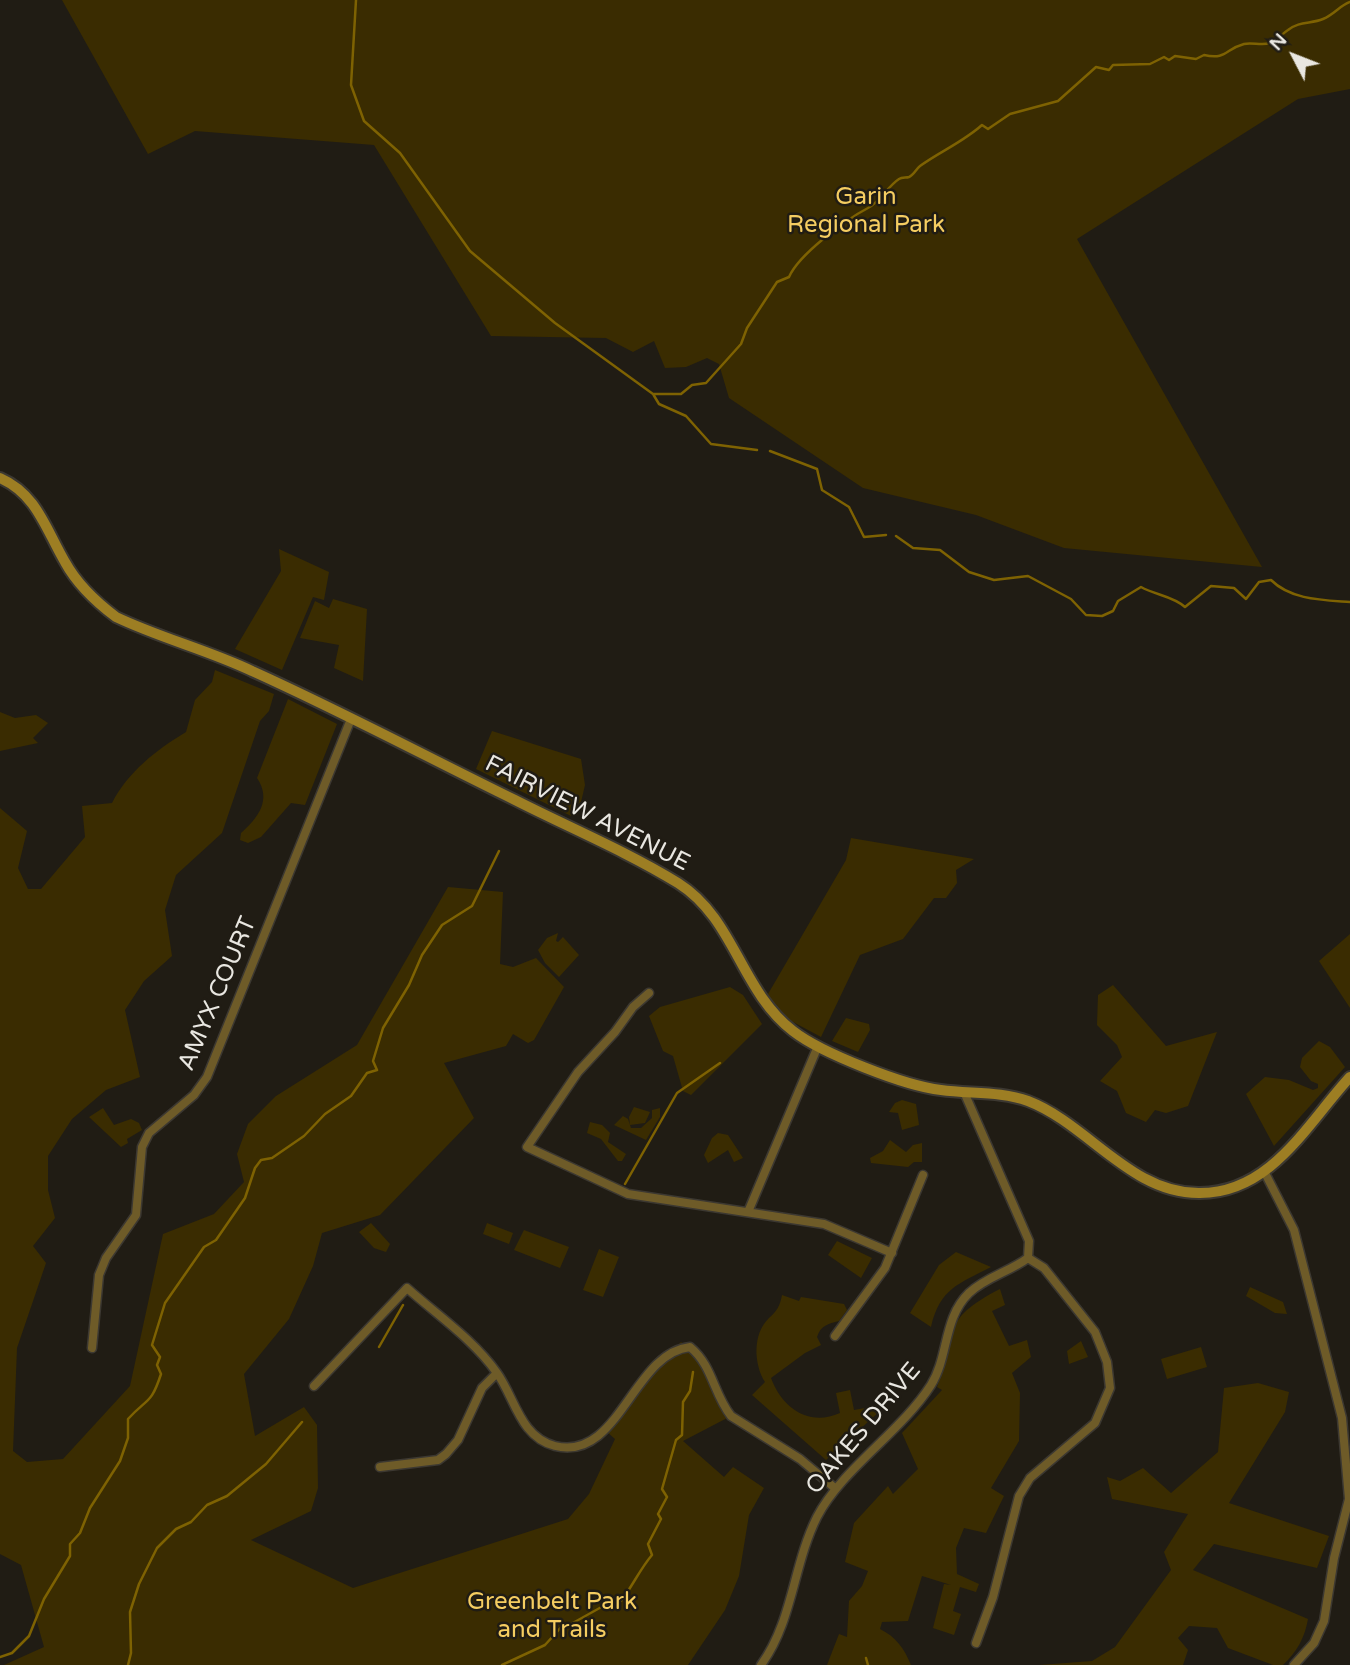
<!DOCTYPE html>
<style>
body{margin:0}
#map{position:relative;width:1350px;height:1665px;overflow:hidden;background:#201c14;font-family:"Varela Round",sans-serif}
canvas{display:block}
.north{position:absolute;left:1259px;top:21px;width:70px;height:70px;-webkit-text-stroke:5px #201c14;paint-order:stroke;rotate:312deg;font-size:19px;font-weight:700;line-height:28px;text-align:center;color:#e9e7e1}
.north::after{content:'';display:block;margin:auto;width:24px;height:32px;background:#e9e7e1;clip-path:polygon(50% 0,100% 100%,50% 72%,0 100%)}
</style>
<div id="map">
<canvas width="1350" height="1665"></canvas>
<div class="north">N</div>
</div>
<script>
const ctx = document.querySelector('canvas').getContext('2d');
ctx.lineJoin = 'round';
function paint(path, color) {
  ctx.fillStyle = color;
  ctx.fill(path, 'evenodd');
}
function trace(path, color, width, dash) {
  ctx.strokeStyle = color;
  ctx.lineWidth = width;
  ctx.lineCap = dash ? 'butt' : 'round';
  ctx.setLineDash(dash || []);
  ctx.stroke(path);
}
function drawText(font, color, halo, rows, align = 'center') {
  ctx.font = font + ' "Varela Round",sans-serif';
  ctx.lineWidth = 5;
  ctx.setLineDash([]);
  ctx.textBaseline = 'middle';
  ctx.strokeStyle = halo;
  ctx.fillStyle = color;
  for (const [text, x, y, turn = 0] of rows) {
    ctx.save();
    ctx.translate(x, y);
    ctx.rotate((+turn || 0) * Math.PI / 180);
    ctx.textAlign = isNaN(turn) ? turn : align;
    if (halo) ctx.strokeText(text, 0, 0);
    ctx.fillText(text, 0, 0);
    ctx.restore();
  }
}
paint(new Path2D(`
 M62,0H1350V89L1298,99L1077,239L1262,567L1064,548L976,515L863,488L729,398L719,364L707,358L686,367L665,368L654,341L633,352L606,338L491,336L374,145L195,131L148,154Z
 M279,549L329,572L324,600L313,597L282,670L235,649L281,571Z
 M333,599L367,609L363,681L334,668L339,645L300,638L315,601L329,608Z
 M215,670L274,694L269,711L260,721L222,833L176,875L165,910L172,956L144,981L125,1010L140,1077L106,1090L72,1119L48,1156V1190L55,1218L33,1246L46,1263L17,1348L13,1451L27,1462L63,1459L130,1386L163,1234L214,1214L244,1182L237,1154L248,1124L276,1096L357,1045L448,887L503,892L500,964L513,967L536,958L564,987L534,1040L528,1043L513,1034L506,1046L444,1063L474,1118L380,1215L322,1233L313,1266L289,1319L244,1374L255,1436L304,1407L317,1425L318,1488L311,1511L251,1540L353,1588L568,1519L589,1494L615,1439L607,1432L658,1363L681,1342L695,1351L731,1416L683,1441L724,1477L733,1467L764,1488L749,1515L739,1576L725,1610L688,1665H4L44,1647L21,1565L0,1554V808L27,831L18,868L28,889H41L85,837L82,806L112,803C128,772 156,750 186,732L195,700L212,682Z
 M288,699L337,724L305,805L291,803L261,837L248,843L240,840L241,833C258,818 272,800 257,778Z
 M0,712L15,718L36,715L48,723L33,738L38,743L0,751Z
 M492,731L581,759L585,785L578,815L571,816L476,769Z
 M851,838L974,859L956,870L957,883L946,898H934L903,939L860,955L821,1037L780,1015L768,994L846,860Z
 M558,933L556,941L558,942L563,937L579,955L559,977L545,963L538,950L547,938Z
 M1350,934V1008L1319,961Z
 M1113,985L1166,1046L1217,1032L1188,1106L1166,1113L1155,1110L1146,1122L1126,1113L1117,1091L1100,1081L1122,1057L1117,1045L1097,1025L1098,995Z
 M730,987L743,995L762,1024L691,1095L683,1091L673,1056L663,1051L649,1016L660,1007Z
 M846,1018L869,1024L870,1030L858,1052L832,1041Z
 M1319,1041L1330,1047L1345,1067L1274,1146L1246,1094L1265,1077L1289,1080L1313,1090L1318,1088V1084L1311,1081L1300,1067L1302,1058Z
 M902,1100L916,1104L919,1125L902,1130L898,1113L889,1112L895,1103Z
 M634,1107L650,1112L645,1123L630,1125L629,1117Z
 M103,1108L114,1125L131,1119L139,1123L142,1130L127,1139L128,1143L121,1147L89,1117Z
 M660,1108V1117L646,1140L614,1125L623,1116L628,1119L631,1128H641L652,1118V1110Z
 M590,1122L602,1125L610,1133L608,1142L626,1154L622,1161H618L601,1139L587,1133Z
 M718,1133L728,1135L743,1158L734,1162L728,1150L708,1163L704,1155L712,1138Z
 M890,1140L906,1152L913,1145L922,1143V1162H914L908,1167L871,1163L870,1158L883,1151Z
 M371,1223L390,1244L386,1252L374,1248L359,1232Z
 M487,1223L513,1233L509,1244L483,1234Z
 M524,1230L569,1247L560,1268L514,1250Z
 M837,1241L872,1258L861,1278L828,1255Z
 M599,1249L619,1257L603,1297L583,1290Z
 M956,1252L991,1267C959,1284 940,1288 931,1327L910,1313L939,1265Z
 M1250,1287L1283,1302L1287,1314L1275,1313L1246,1296Z
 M1000,1289L1005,1305L992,1311L1009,1346L1027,1340L1031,1357L1012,1373L1020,1393L1019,1441L991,1488L1004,1496L986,1533L964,1528L956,1548L957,1574L979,1584L976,1592L960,1587L953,1611L961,1614L954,1635L933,1628L944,1584L951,1585L922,1576L908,1621L882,1622L880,1629C896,1637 904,1648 911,1665H827L839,1634L847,1637L849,1601L862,1586L868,1571L845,1562L854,1523L888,1486L893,1494L918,1469L902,1433L942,1390L937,1387C957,1333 939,1320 1000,1289Z
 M782,1295L799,1301L801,1297L844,1304L847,1310L839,1321C828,1324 821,1325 817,1337L821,1345L805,1353L771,1378C782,1408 809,1427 840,1413L836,1393L850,1390L854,1410L876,1406L879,1412L826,1460L752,1395L765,1382C754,1365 752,1334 769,1318C777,1311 780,1306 782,1295Z
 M1081,1341L1088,1357L1069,1364L1067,1351Z
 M1201,1347L1207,1367L1167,1379L1161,1359Z
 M1258,1383L1289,1392L1285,1412L1229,1503L1329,1536L1317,1568L1214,1544L1193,1570L1308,1619C1305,1637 1297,1652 1283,1665H1273L1228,1648L1217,1628L1189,1626L1178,1638L1188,1650L1183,1665H1039L1092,1661L1115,1647L1171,1570L1164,1552L1188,1514L1112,1499L1107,1477L1120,1481L1143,1468L1171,1493L1218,1452L1224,1388Z`), '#3a2c01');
trace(new Path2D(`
 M356,0L351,85L364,121L400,153L470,251L555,323L653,394L659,404L686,416L711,444L757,450
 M653,394H681L692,385L706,383L741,344L747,328L777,282L789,277C799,254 847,219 868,208C880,202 888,186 899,179C902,177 906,178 909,177C914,175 916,169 920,166C941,151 963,142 982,125L988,129L1010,114L1058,101L1096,67L1109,70L1113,65L1150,64L1164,57L1169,60L1175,56L1196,59L1204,55C1227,60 1225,49 1244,44C1252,42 1262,46 1270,43C1277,40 1282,34 1288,30C1299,21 1311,24 1323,19C1335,14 1339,6 1350,2
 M770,451L817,469L822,490L849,507L864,537L886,535
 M896,536L913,548L940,550L969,572L994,580L1028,576L1071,599L1086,615L1102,616L1113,611L1118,601L1141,587C1155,595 1173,596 1185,607L1211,586L1234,588L1246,599L1259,582L1271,580C1291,600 1323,600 1350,602
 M625,1184L677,1093L720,1063
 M379,1347L403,1305
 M0,1657L12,1653L29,1636L44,1599L70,1556V1544L80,1533L90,1508L120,1461L128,1438V1419C147,1398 151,1405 161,1374L157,1365L160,1357L152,1345L165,1303L204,1247L216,1240L245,1198L255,1168L261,1160L272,1158L304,1136L325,1114L351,1096L367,1073L377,1070L373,1061L383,1028L409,985L422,955L442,925L472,906L499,851
 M866,1658L868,1665
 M128,1665L131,1653L130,1612L139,1584L157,1548L176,1529L191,1522L207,1505L227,1496L266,1464L302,1422
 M502,1665L545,1645L564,1624H571L614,1600L621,1601C632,1587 640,1569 652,1555L648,1544L661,1519L658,1514L667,1497L662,1489L676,1440L682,1435L683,1402L690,1391L693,1372`), '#7e6202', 2.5);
const street = new Path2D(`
 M649,993L633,1007L615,1032L578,1072L527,1147L628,1194L824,1224L892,1253
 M1265,1173L1294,1230L1342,1418L1349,1499L1334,1558L1324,1621L1314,1643L1294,1665
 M748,1212L818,1046
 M835,1336L885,1268L923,1175
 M92,1348L99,1275L106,1258L136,1215L142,1147L149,1133L194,1095L207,1077L351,719
 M314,1386L407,1288C436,1314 474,1340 497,1373C515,1398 520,1437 555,1446C619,1462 633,1353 690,1347C713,1366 713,1393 731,1416L800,1459L836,1489
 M380,1467L438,1460L446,1454L458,1440L482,1388L497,1373
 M976,1643L993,1597L1019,1496L1030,1478L1095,1423L1110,1388L1107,1362L1095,1332L1044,1268L1028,1258
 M761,1665C793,1621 793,1565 817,1517C841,1470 901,1432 931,1385C949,1356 943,1318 969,1293C986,1277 1009,1272 1028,1258L1029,1241L964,1092`);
const secondary = new Path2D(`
 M0,478C37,494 46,530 65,562C77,584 96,602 116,617C160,638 208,650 252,671C341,711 427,757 515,800C568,827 626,851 678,883C735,919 740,990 793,1031C821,1053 905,1086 941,1090C970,1094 1001,1091 1028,1101C1088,1124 1131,1194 1200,1193C1271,1193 1307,1124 1350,1077`);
trace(street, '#3c3831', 11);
trace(secondary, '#3c3831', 14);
trace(street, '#6e5b28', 8);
trace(secondary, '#9d7e23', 10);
drawText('24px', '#f5cd61', '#201c14', [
 ["Garin",866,198],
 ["Regional Park",866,226],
 ["Greenbelt Park",552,1603],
 ["and Trails",552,1631]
]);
drawText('24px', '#e9e7e1', '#201c14', [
 ["FAIRVIEW AVENUE",587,814,27],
 ["AMYX COURT",218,994,-67],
 ["OAKES DRIVE",864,1429,-50]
]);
</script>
